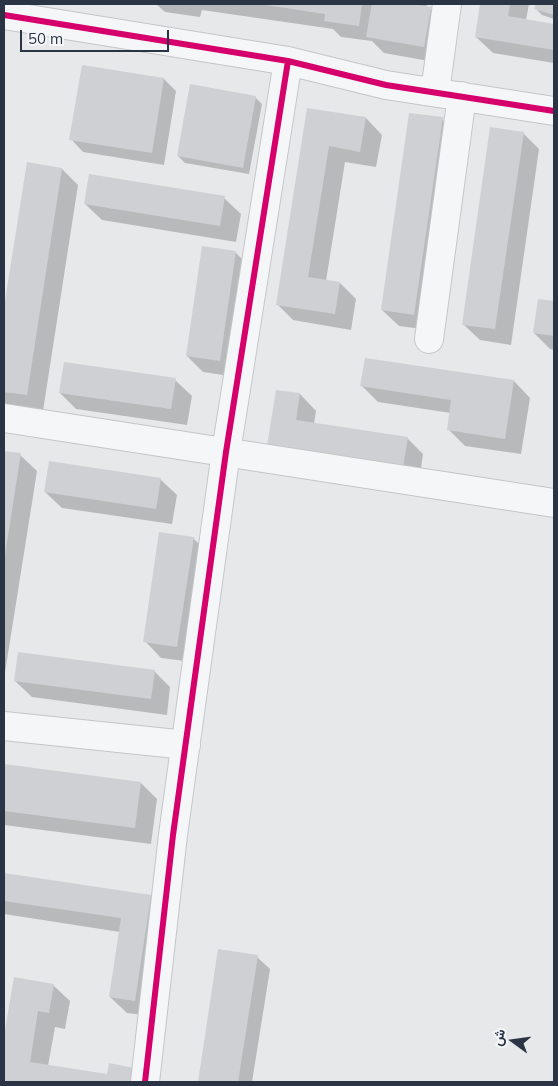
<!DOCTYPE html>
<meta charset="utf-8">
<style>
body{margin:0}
#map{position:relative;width:558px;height:1086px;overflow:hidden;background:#e6e8ea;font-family:Mulish,Vazirmatn,sans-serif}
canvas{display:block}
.frame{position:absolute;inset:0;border:5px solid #2b3445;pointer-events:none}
.north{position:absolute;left:488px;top:1016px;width:50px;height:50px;-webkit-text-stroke:4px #f4f6f9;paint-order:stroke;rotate:284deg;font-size:14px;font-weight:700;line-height:20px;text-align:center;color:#2b3445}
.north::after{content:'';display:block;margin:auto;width:18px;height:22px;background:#2b3445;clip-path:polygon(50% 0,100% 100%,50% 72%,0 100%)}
.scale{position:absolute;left:20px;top:30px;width:149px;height:22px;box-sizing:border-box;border:2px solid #2b3445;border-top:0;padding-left:6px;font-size:15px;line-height:18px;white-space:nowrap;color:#2b3445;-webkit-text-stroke:4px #f4f6f9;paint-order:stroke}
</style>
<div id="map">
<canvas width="558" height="1086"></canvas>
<div class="frame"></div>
<div class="north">ش</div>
<div class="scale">50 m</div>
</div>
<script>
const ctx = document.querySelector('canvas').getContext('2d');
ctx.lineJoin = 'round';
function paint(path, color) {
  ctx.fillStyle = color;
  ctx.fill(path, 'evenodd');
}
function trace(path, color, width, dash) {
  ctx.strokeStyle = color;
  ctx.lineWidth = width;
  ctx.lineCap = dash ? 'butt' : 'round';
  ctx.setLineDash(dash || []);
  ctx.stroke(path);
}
paint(new Path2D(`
 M156,4H427L426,8L430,9L446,25L440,63L384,53L372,41L341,37L333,29L202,10L200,17L165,12Z
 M482,4H529L526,20L554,25V63L493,53L476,37Z
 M537,4H554V19L542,15L536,9Z
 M164,79L176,91L164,165L83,152L71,139Z
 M255,97L262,104L249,174L185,163L178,156Z
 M308,109L366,118L382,135L376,167L345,162L326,281L340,283L356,299L351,330L293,320L277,304Z
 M442,119L458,135L430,330L399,326L382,310Z
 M523,133L539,149L511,345L480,340L463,324Z
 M28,164L62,169L78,185L43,411L8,406L4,401V315Z
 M224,198L241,214L236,242L102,220L85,204Z
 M235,252L252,269L236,377L203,372L187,356Z
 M539,300L554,303V350L550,349L534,333Z
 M175,380L192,396L187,425L76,409L60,393Z
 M514,381L530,398L521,454L465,446L448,429L451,413L378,402L362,386Z
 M277,391L300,394L316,411L314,424L407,438L423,454L419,482L285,462Z
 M4,452L20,455L37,471L4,679Z
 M160,479L177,495L172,524L62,508L45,492Z
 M193,538L209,554L193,662L161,658L145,641Z
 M154,671L170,687L167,715L32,697L15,681Z
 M4,765L141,783L157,799L151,844L4,825Z
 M4,874L151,896L167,912L151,1016L127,1013L110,997L120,932L4,914Z
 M220,951L257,957L270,969L252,1082H199Z
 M15,979L53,985L70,1001L65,1029L55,1027L48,1066L147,1082H4V1043Z`), '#0003');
paint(new Path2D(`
 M260,4H362L359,26L324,21L325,14Z
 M372,4H410L431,7L424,47L366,37Z
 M480,4H510L508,16L554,24V50L475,37Z
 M536,4H554V15L534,9Z
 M82,65L164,78L152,153L69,140Z
 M190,84L256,96L243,168L177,156Z
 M307,108L366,117L360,152L329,146L308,277L340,282L335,314L276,305Z
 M409,113L443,117L414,315L381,310Z
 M490,127L524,132L495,329L462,325Z
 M27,162L62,168L27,395L4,392V307Z
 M89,174L225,196L220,226L84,204Z
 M202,246L236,251L220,361L186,356Z
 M538,299L554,301V336L533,333Z
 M365,358L514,380L505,439L447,430L451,400L360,386Z
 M64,362L176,378L171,409L59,393Z
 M276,390L300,393L296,420L408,437L403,467L267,446Z
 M4,451L21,453L5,555H4Z
 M49,461L161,478L156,509L44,492Z
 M159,532L194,537L177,647L143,642Z
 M18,652L155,670L151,699L14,681Z
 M4,764L141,782L135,828L4,811Z
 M4,873L151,895L135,1001L109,997L121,918L4,901Z
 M218,949L258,955L238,1082H198Z
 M14,977L54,984L49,1013L38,1011L30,1062L107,1074L109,1063L134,1068L132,1082H4V1036Z`), '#ced0d3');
const minor = new Path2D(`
 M4,15L288,61L386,85L554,111
 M435,92L447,4
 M429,339L462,96
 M4,418L554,503
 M4,726L186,745
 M145,1082L173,835L226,452L288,61`);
trace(minor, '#c4c6c8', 30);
trace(minor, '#f5f6f7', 28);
trace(new Path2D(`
 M4,15L288,61L386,85L554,111
 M145,1082L173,835L226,452L288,61`), '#d6006c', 6);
</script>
